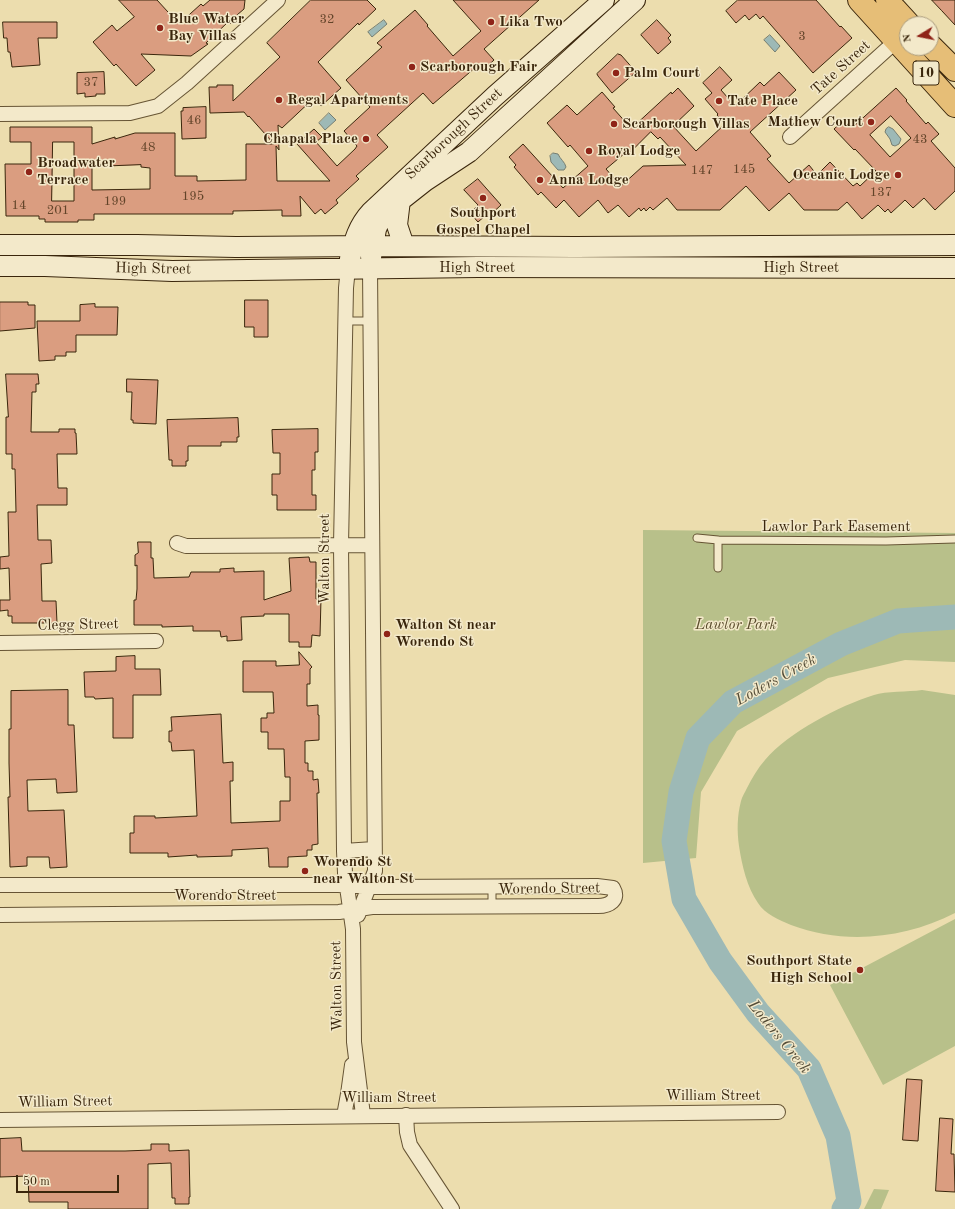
<!DOCTYPE html>
<style>
body{margin:0}
#map{position:relative;width:955px;height:1209px;overflow:hidden;background:#ecddae;font-family:"Old Standard TT",serif}
canvas{display:block}
.north{position:absolute;left:899px;top:16px;width:40px;height:40px;box-sizing:border-box;background:#f3e9ca;border:1px solid #a99b7e;border-radius:50%;rotate:260deg;font-size:11px;font-weight:700;line-height:16px;text-align:center;color:#3a260c}
.north::after{content:'';display:block;margin:auto;width:14px;height:18px;background:#8f2418;clip-path:polygon(50% 0,100% 100%,50% 72%,0 100%)}
.scale{position:absolute;left:16px;top:1175px;width:103px;height:18px;box-sizing:border-box;border:2px solid #3a260c;border-top:0;padding-left:5px;font-size:12px;line-height:14px;white-space:nowrap;color:#3a260c;-webkit-text-stroke:3px #f3e9ca;paint-order:stroke}
</style>
<div id="map">
<canvas width="955" height="1209"></canvas>
<div class="north">N</div>
<div class="scale">50 m</div>
</div>
<script>
const ctx = document.querySelector('canvas').getContext('2d');
ctx.lineJoin = 'round';
function paint(path, color) {
  ctx.fillStyle = color;
  ctx.fill(path, 'evenodd');
}
function trace(path, color, width, dash) {
  ctx.strokeStyle = color;
  ctx.lineWidth = width;
  ctx.lineCap = dash ? 'butt' : 'round';
  ctx.setLineDash(dash || []);
  ctx.stroke(path);
}
function drawText(font, color, halo, rows, align = 'center') {
  ctx.font = font + ' "Old Standard TT",serif';
  ctx.lineWidth = 3;
  ctx.setLineDash([]);
  ctx.textBaseline = 'middle';
  ctx.strokeStyle = halo;
  ctx.fillStyle = color;
  for (const [text, x, y, turn = 0] of rows) {
    ctx.save();
    ctx.translate(x, y);
    ctx.rotate((+turn || 0) * Math.PI / 180);
    ctx.textAlign = isNaN(turn) ? turn : align;
    if (halo) ctx.strokeText(text, 0, 0);
    ctx.fillText(text, 0, 0);
    ctx.restore();
  }
}
paint(new Path2D(`
 M643,530L955,533V662L905,660L828,678L737,731L701,792L696,858L643,863Z
 M922,690L955,695V913C904,939 844,945 791,925C779,920 765,914 758,903C747,887 742,866 739,846C737,831 737,816 741,801C742,797 745,792 747,788C752,778 758,768 765,760C789,732 839,706 874,695C886,691 908,692 922,690Z
 M955,919V1046L883,1085L830,985Z
 M874,1189L889,1190L881,1209H864Z`), '#b8c08a');
const water = new Path2D(`
 M384,20L387,24L372,37L368,32Z
 M770,35L780,46L775,52L764,40Z
 M329,113L336,120L325,130L319,123Z
 M889,127L893,129L901,139L899,144L895,146L892,145L890,139L885,132L886,129Z
 M553,153L558,154C560,159 565,162 566,167L564,170H558L551,162L550,156Z`);
paint(water, '#9db9b6');
trace(water, '#757e72', 1);
trace(new Path2D(`
 M844,1209L849,1201L838,1136L809,1069L758,1013L720,961L684,899L674,841L681,792L698,738L733,702L841,644L898,621L955,617`), '#9db9b6', 25);
const building = new Path2D(`
 M119,0H157L179,24L201,4L203,6L210,0H245L244,9L237,15L238,16L230,24L228,22L206,43L208,44L191,56L141,54L155,70L136,86L116,64L114,66L93,42L112,25L117,31L134,17Z
 M311,0H367L376,9L359,25L358,23L318,62L341,88L321,106L314,98L282,128L278,125L279,150L276,146L277,181H330L297,144L314,129L322,137L316,142L337,166L355,149L357,146L344,131L370,107L346,80L382,47L377,43L415,10L428,25L427,26L453,56L481,31L453,0H539L484,49L494,60L482,71L477,66L433,104L423,93L377,135L388,147L356,176L359,179L336,200L338,203L325,214L321,209L315,214L300,196L301,216H282V210L233,211V214H94V220H78V222H45V219H39V216H6L5,164H31V142H10V127H92V144L115,137V139L135,133H175V176H197V181L246,180V144H274L249,116L248,117L244,112L210,113L209,87H217V85H233V101L280,57L267,43ZM53,142H74V201H52ZM141,165V167L150,168V189L92,190V167Z
 M738,0H816L840,27L841,26L852,38L813,73L763,16L760,19L756,14L749,20L745,15L736,23L726,11Z
 M932,0H955V25L942,11Z
 M657,20L671,35L668,38L671,42L658,54L641,35Z
 M3,22H57V38H38L40,65L12,67L10,52H8L7,38H4Z
 M618,54L621,55L636,72L612,93L598,76L597,74Z
 M720,67L732,80L721,90L735,106L760,82L764,86L779,72L796,90L750,132L771,156L767,159L789,183L809,165L817,175L830,162L853,186L857,183L860,186L876,171L855,149L854,150L834,129L846,118L854,126L896,88L907,100L906,101L926,124L928,122L939,134L931,141L955,168V191L935,210L924,198L913,208L905,200L891,213L888,209L885,212L878,205L862,219L847,202L838,210H804L789,193L769,211L746,186L720,210H677L667,198L653,210L650,207L646,211L644,208L641,211L639,208L629,217L618,205L608,213L598,200L579,217L564,200L556,208L541,192L538,195L514,167L516,165L509,157L523,144L563,188L588,166L570,145L568,147L547,123L567,105L577,115L602,92L615,107L613,108L629,126L631,125L633,127L671,92L672,94L678,88L694,106L673,126L696,151L725,124L717,115L718,114L705,99L712,93L703,83ZM891,116L911,138L890,157L870,135ZM651,132L658,139L660,137L686,165L643,166L621,186L606,169L625,153L627,155Z
 M104,72L105,94H96V96L85,97V93L77,94V73Z
 M206,107V138L182,139L181,111H183V108Z
 M478,179L501,205L488,217L486,215L478,222L470,213L478,205L464,190Z
 M245,300H268V337H254V327H245Z
 M0,302H28V305H35V328L0,331Z
 M95,304V307H118L117,335H76V352H66V356H55V360L39,361L37,321H80V305Z
 M6,374H38L39,384H36V392H32L31,432H59V429H75V433H76L77,454H57L58,488H67V505H37L38,540H51L52,563L41,564L42,601H56L57,623H12V616H8V610L0,611V600H10L9,568L0,569V557L9,556L8,512H16L15,469H12V454H6V417H8Z
 M127,379L158,380L156,424L133,423V420H131L132,392H127Z
 M238,418L239,437H237V442H221V446H188V461H186V466H172V460H169L167,420Z
 M318,429V452H315V470H312V495H316V510H277V495H272V474H280V453H273L272,430Z
 M138,542H151V558H153L154,578L189,577L191,572H220V569L234,568V572L264,571V600L291,591L289,558L309,557L310,562H316V599H321L320,636L312,635L311,647H299V642H289V614H264V616L241,617L242,640L227,641V636L221,637L220,631H193V626L162,627V625H134V600H136L137,589V565L135,566V555L138,553Z
 M299,652L312,667L310,669V684H307V706L318,705V715H319V740L305,741V763H308V771H313V780L318,779L319,793H317L318,844L312,845V850H307V856L288,857V867H269L268,848L232,850V856L197,857V855L168,857V853H130V833H134V816H155V818L197,816L194,750L172,751L171,742H169V731H172L171,717L221,714L223,763L233,762V781H230L231,823L280,821V801H290V777H285L284,749H268V732H261V718H267V713H274L273,692H243V661H276V666L299,665Z
 M135,656V669H160L161,695H133V738H113V698L95,699L94,697H85L84,672L116,671V657Z
 M68,690V725H74L77,792L57,793L56,779L27,780L28,811L64,810L67,867L50,868L49,857H27V866L10,867L8,797H10L9,763V729H11V691Z
 M907,1079L922,1080L918,1141L903,1140Z
 M940,1118L953,1119L951,1154H954L955,1192L936,1191Z
 M21,1138L22,1151H125L151,1150V1144H169V1151L189,1150L190,1197H189V1204H175V1198H172L171,1163L148,1164V1209H68V1202H29L28,1176L0,1177V1139Z`);
paint(building, '#da9d80');
trace(building, '#3a260c', 1);
const lane = new Path2D(`
 M346,321H370
 M697,538L718,540
 M718,568V540L886,541L955,539
 M492,907V887`);
const street = new Path2D(`
 M0,114L130,113L158,106L187,83L278,0
 M790,137L896,41
 M348,268L346,288L341,545L344,851L345,873L353,929L354,1042L363,1115
 M177,543L186,546H193L372,545
 M0,643L156,641
 M344,851L374,849
 M0,885H338L378,887L597,886L613,888C620,900 609,906 598,906L372,907L339,912L0,915
 M358,915L375,871L370,268
 M406,1115L407,1132L410,1145L452,1209
 M344,1116L348,1094L352,1065
 M0,1120L778,1112`);
const secondary = new Path2D(`
 M400,200L397,225L404,246
 M0,245H137L236,247L372,246L575,247L955,245
 M371,257L376,229L380,220L392,207L425,181L469,152L635,0
 M350,259C354,241 358,226 371,212L495,96L604,0
 M0,266H45L172,271L478,267L955,268`);
const highway = new Path2D(`
 M859,0L955,106
 M887,0L909,24
 M931,46L955,70`);
trace(lane, '#665434', 9);
trace(street, '#665434', 16);
trace(secondary, '#3a260c', 22);
trace(highway, '#3a260c', 24);
trace(lane, '#f3e9ca', 7);
trace(street, '#f3e9ca', 14);
trace(secondary, '#f3e9ca', 20);
trace(highway, '#e6be77', 22);
for (const [x, y, r, color] of [
 [491,22,4,"#8f2418"],
 [160,28,4,"#8f2418"],
 [412,67,4,"#8f2418"],
 [616,73,4,"#8f2418"],
 [279,100,4,"#8f2418"],
 [719,101,4,"#8f2418"],
 [871,122,4,"#8f2418"],
 [614,124,4,"#8f2418"],
 [366,139,4,"#8f2418"],
 [589,151,4,"#8f2418"],
 [29,172,4,"#8f2418"],
 [898,175,4,"#8f2418"],
 [540,180,4,"#8f2418"],
 [483,198,4,"#8f2418"],
 [387,634,4,"#8f2418"],
 [305,871,4,"#8f2418"],
 [860,970,4,"#8f2418"]
]) {
  const dot = new Path2D();
  dot.arc(x, y, r, 0, 2 * Math.PI);
  ctx.fillStyle = color;
  ctx.fill(dot);
  trace(dot, '#f3e9ca', 1.5);
}
drawText('13px', '#624429', null, [
 ["32",327,20],
 ["3",802,37],
 ["37",91,83],
 ["46",194,121],
 ["43",920,140],
 ["48",148,148],
 ["145",744,170],
 ["147",702,171],
 ["137",881,193],
 ["195",193,197],
 ["199",115,202],
 ["14",19,206],
 ["201",58,211]
]);
for (const [x, y, w] of [
 [926,73,26]
]) {
  const box = new Path2D();
  box.roundRect(x - w / 2, y - 12, w, 24, 3);
  ctx.fillStyle = '#f3e9ca';
  ctx.fill(box);
  trace(box, '#3a260c', 1);
}
drawText('bold 14px', '#3a260c', null, [
 ["10",926,73]
]);
drawText('bold 15px', '#3a260c', '#f3e9ca', [
 ["Blue Water",168,19],
 ["Bay Villas",168,36],
 ["Lika Two",499,22],
 ["Scarborough Fair",420,67],
 ["Palm Court",624,73],
 ["Regal Apartments",287,100],
 ["Tate Place",727,101],
 ["Mathew Court",863,122,"right"],
 ["Scarborough Villas",622,124],
 ["Chapala Place",358,139,"right"],
 ["Royal Lodge",597,151],
 ["Broadwater",37,163],
 ["Terrace",37,180],
 ["Oceanic Lodge",890,175,"right"],
 ["Anna Lodge",548,180],
 ["Southport",483,213,"center"],
 ["Gospel Chapel",483,230,"center"],
 ["Walton St near",395,625],
 ["Worendo St",395,642],
 ["Worendo St",313,862],
 ["near Walton St",313,879],
 ["Southport State",852,961,"right"],
 ["High School",852,978,"right"]
], 'left');
drawText('15px', '#3a260c', '#f3e9ca', [
 ["Tate Street",841,68,-42],
 ["Scarborough Street",454,134,-43],
 ["High Street",477,268],
 ["High Street",801,268],
 ["High Street",153,269,1],
 ["Lawlor Park Easement",836,527],
 ["Walton Street",325,559,-90],
 ["Clegg Street",78,625,-1],
 ["Worendo Street",549,889,-1],
 ["Worendo Street",225,896],
 ["Walton Street",337,986,-91],
 ["William Street",713,1096],
 ["William Street",389,1098],
 ["William Street",65,1102,-1]
]);
drawText('italic 15px', '#5a4c2c', '#f3e9ca', [
 ["Lawlor Park",736,625]
]);
drawText('italic 16px', '#534b36', '#f3e9ca', [
 ["Loders Creek",776,680,-29],
 ["Loders Creek",779,1037,51]
]);
</script>
